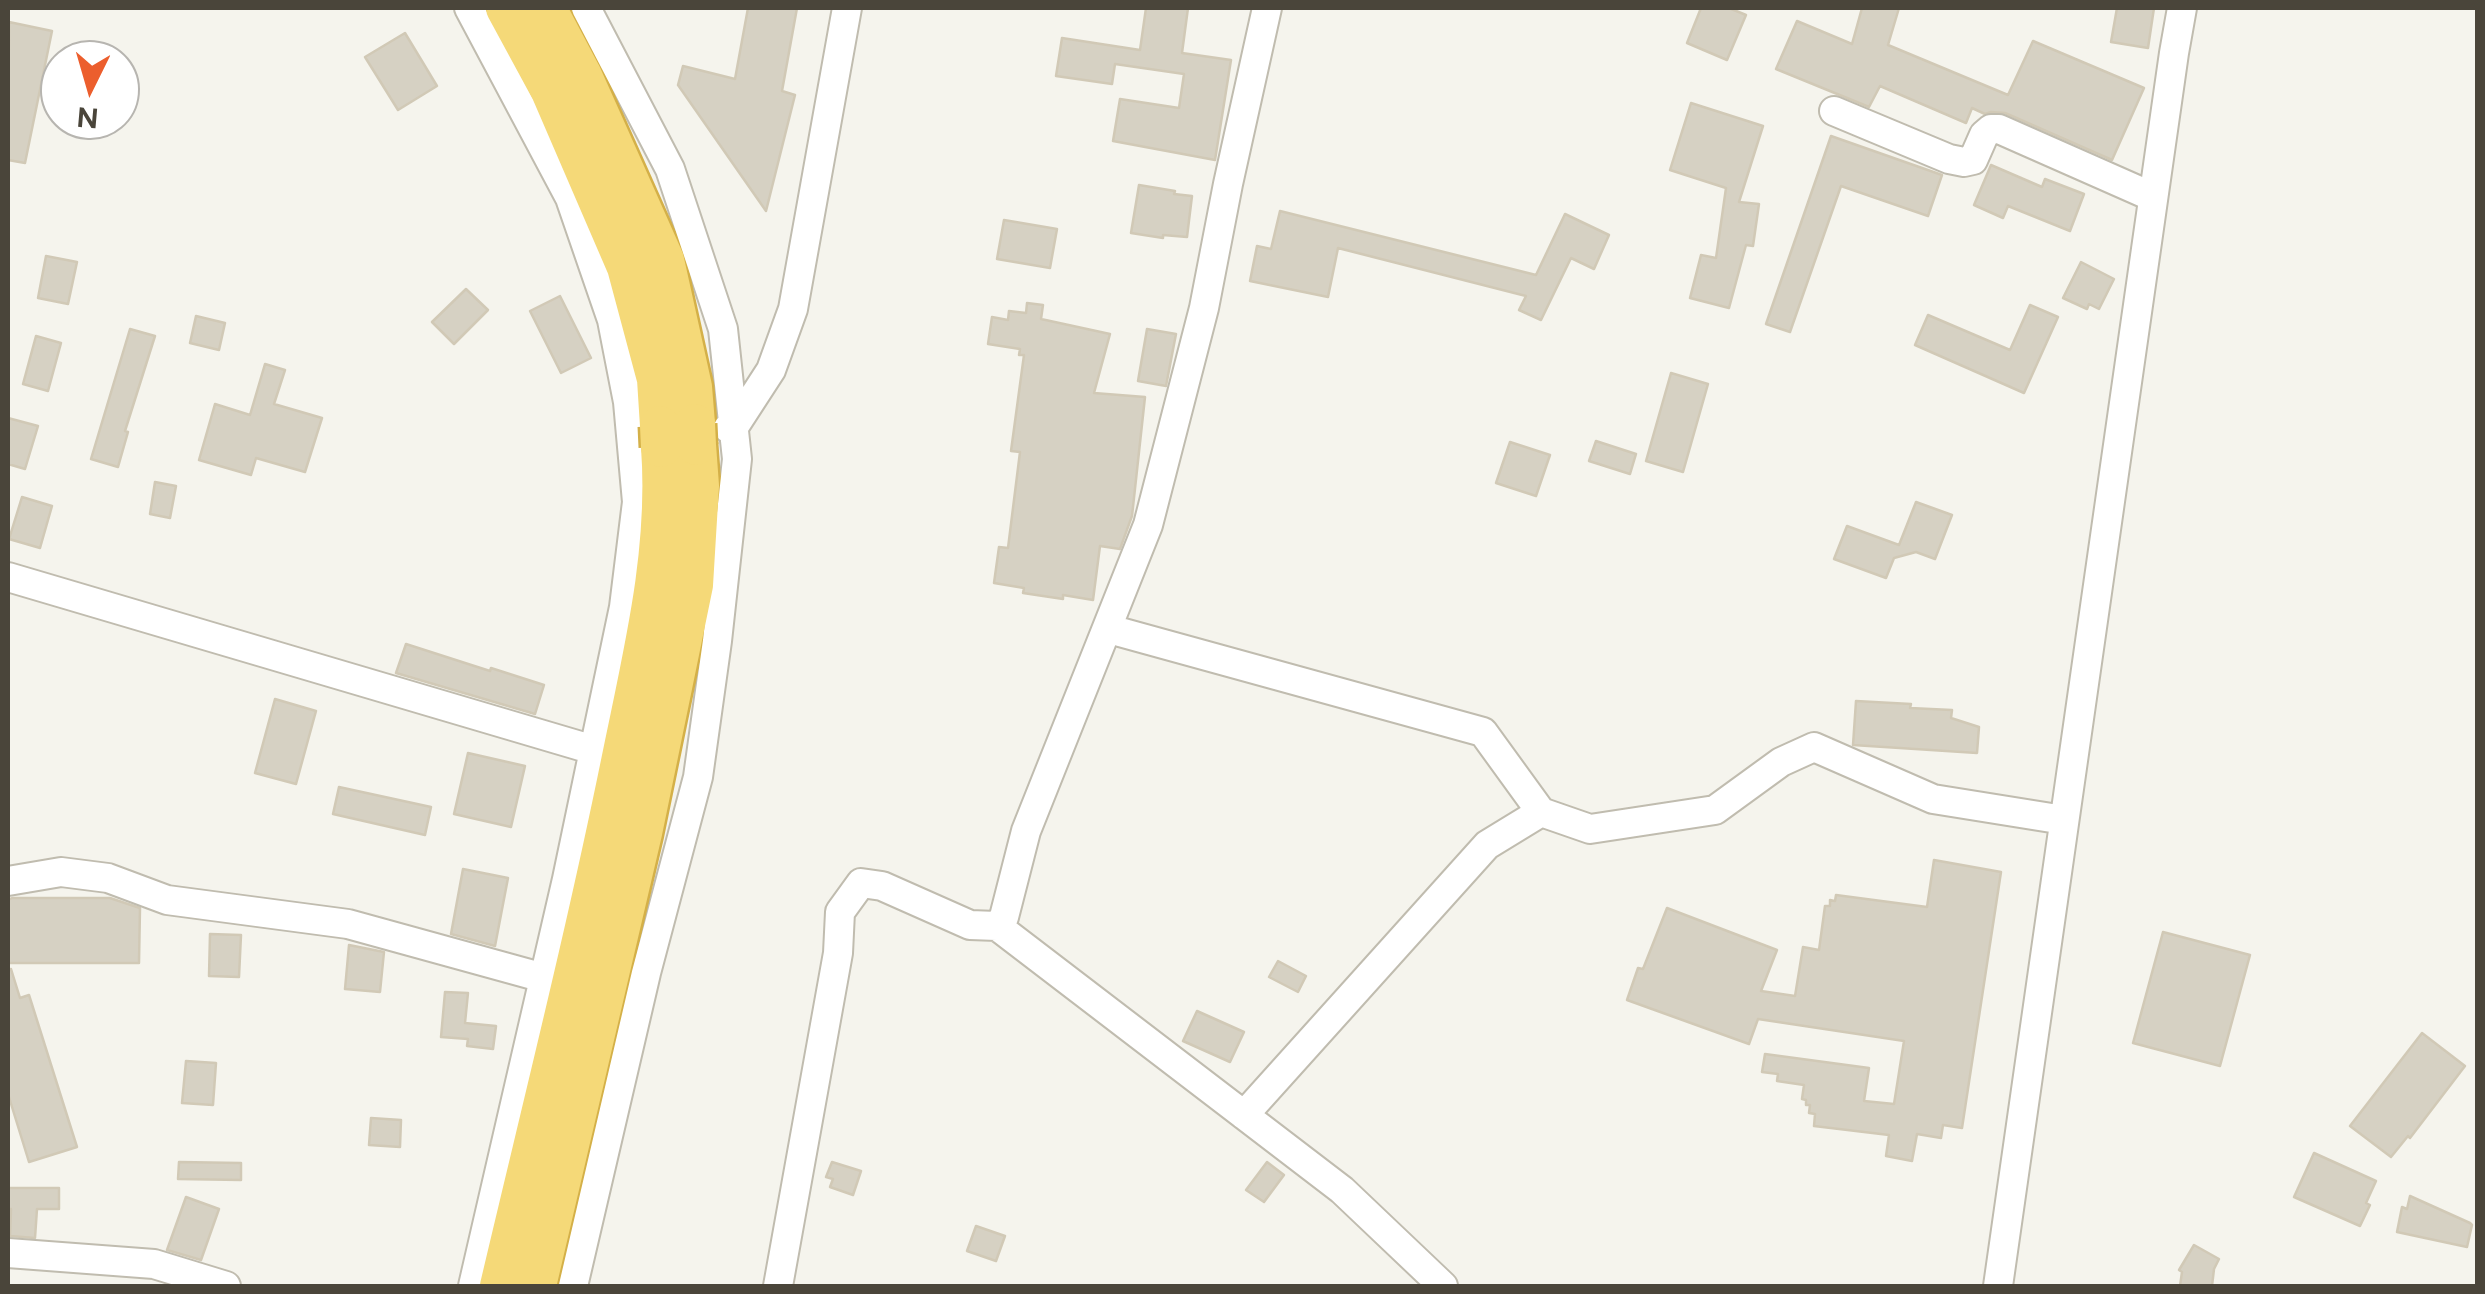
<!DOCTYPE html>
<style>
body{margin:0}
#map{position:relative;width:2485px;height:1294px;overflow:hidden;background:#f5f4ed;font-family:Figtree,sans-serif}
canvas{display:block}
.frame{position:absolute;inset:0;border:10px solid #4a453a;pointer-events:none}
.north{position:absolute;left:40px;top:40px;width:100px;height:100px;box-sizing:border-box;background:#fff;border:2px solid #b7b5b0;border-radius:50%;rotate:185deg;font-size:28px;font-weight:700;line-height:40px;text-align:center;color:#4a453a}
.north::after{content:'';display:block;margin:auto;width:35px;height:45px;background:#ec5e2d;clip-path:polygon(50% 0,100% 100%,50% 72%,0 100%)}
</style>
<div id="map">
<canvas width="2485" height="1294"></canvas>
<div class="frame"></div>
<div class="north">N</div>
</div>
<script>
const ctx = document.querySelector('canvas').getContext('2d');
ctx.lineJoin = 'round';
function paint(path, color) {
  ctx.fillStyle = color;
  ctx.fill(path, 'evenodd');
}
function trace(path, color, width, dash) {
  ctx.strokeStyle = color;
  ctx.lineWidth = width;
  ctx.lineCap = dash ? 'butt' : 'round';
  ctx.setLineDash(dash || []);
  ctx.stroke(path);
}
const building = new Path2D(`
 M748,8H797L782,91L795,95L766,211L678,85L683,66L735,79Z
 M1146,8H1188L1182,53L1231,60L1215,160L1113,141L1120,99L1179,108L1184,74L1115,64L1112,84L1056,76L1062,38L1140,50Z
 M1701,8H1729L1746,15L1727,60L1687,43Z
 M1862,8H1899L1888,45L2008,95L2033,41L2144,88L2112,160L2005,113L1991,112L1985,114L1972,108L1966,123L1880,86L1869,107L1776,69L1797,21L1852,44Z
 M2117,8H2154L2148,48L2111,42Z
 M9,22L52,31L25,163L8,160Z
 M405,33L437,86L398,110L365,57Z
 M1691,103L1763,126L1739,202L1759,204L1753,246L1746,245L1729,308L1690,298L1701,255L1716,258L1726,188L1670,170Z
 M1831,136L1942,175L1928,216L1841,186L1790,332L1766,324Z
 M1991,165L2042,187L2045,179L2084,194L2070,231L2008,206L2003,218L1974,205Z
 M1139,185L1175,191L1174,194L1192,196L1187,237L1163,235V238L1131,233Z
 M1280,211L1536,275L1565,214L1609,235L1594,269L1571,258L1541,320L1519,310L1526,296L1338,248L1328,297L1250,281L1257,246L1271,249Z
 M1004,220L1057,229L1050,268L997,259Z
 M46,256L77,262L68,304L38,298Z
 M2081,262L2114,279L2099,309L2089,304L2087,309L2063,298Z
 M466,289L488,310L454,344L432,322Z
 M560,296L591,358L561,373L530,311Z
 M1027,303L1043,305L1041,319L1110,334L1094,393L1145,397L1132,516L1120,549L1100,546L1093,600L1063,595V599L1023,593L1024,588L994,583L999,547L1008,548L1020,452L1011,451L1024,355H1019L1020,349L988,344L992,317L1008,320L1009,311L1026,313Z
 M2030,305L2058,317L2024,393L1915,345L1928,315L2010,350Z
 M196,316L225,323L219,350L190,343Z
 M130,329L155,336L125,431L128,432L118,467L91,459Z
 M1147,329L1176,334L1166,386L1138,381Z
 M36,336L61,343L48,391L23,384Z
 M265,364L285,370L274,404L322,418L305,472L256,458L251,475L199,460L215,404L250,415Z
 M1671,373L1708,384L1683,472L1646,461Z
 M8,418L38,426L25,469L8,464Z
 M1596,441L1636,454L1630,474L1589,461Z
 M1510,442L1550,455L1536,496L1496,483Z
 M155,482L176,486L170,518L150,514Z
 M22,497L52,506L40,548L9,539Z
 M1916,502L1952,515L1935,559L1916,552L1894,558L1886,578L1834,559L1847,526L1899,545Z
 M406,644L490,671L491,668L544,685L535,714L396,673Z
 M275,699L316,711L296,784L255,773Z
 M1856,701L1911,704L1910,708L1952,710L1951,718L1979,727L1977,753L1853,745Z
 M468,753L525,766L511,827L454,814Z
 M339,787L431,807L425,835L333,814Z
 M1934,860L2001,872L1962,1128L1943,1125L1941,1138L1917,1134L1912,1161L1886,1156L1889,1135L1814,1126L1815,1114L1809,1113L1810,1105H1806V1100L1802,1099L1804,1085L1777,1081L1778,1074L1762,1072L1765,1054L1869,1068L1864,1101L1894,1104L1904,1041L1758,1019L1749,1044L1627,1000L1638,968L1643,969L1667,908L1777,950L1761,991L1795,996L1803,947L1819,950L1825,906H1830V900L1835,901L1836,895L1927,907Z
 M463,869L508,878L495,946L451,934Z
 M12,898H110L140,908L139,963H8V900Z
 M2163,932L2250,955L2220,1066L2133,1043Z
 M210,934L241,935L239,977L209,976Z
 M349,945L384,952L380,992L345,989Z
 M1278,961L1306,976L1298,992L1269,977Z
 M11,969L20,998L29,995L77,1147L29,1162L8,1094V970Z
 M445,992L468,993L465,1023L496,1026L493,1049L467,1046L468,1039L441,1037Z
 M1197,1011L1244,1032L1230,1062L1183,1041Z
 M2422,1033L2465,1066L2410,1138L2408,1136L2391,1157L2350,1126Z
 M186,1061L216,1063L213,1105L182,1103Z
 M371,1118L401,1120L400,1147L369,1145Z
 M2314,1153L2376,1181L2366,1203L2370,1205L2360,1226L2294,1197Z
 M179,1162L241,1163V1180L178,1179Z
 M832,1162L861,1171L853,1195L830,1187L833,1179L826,1177Z
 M1267,1162L1284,1175L1264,1202L1246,1190Z
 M8,1188H59V1209H37L35,1238L10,1236L11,1209H8Z
 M2410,1196L2470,1223L2472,1225L2467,1247L2397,1232L2402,1207L2407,1209Z
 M186,1197L219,1209L201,1260L167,1250Z
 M976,1226L1005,1236L996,1261L967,1251Z
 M2194,1245L2219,1259L2214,1269L2212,1286H2180L2182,1272L2179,1270Z`);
paint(building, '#d6d1c3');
trace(building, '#d1c9b6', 2.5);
const minor = new Path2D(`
 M469,8L570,198L612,320L628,402L637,502L624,607L594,750L567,879L473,1286
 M1834,111L1949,159L1964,162L1973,160L1984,135L1991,129H1999L2153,197
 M728,428L734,427L771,370L793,309L847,8
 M8,577L594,750
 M1109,629L1483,732L1541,812L1590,829L1715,810L1781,762L1814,747L1933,799L2064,820
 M8,881L61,872L108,878L167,900L348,924L544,978
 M997,926L1342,1190L1443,1286
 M1244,1115L1487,845L1541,812
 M8,1253L154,1264L226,1286
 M573,1286L646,973L698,777L717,641L737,459L723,329L670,169L586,8
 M778,1286L838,953L840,912L861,883L882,886L970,925L997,926L1004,917L1026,831L1148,525L1204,308L1228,184L1267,8
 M1998,1286L2174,53L2182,8`);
const highway = new Path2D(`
 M506,8L551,91L627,267L657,379L660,426
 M546,8L581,74L664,260L692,387L695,424
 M500,1286C541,1112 585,938 621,762C642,658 669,554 661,447
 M536,1286L642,833L693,585L699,486L696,445`);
trace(minor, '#c0bcaf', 32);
trace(highway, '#d4b048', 45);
trace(minor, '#fff', 28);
trace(highway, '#f5d978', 40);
const highwayBridge = new Path2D(`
 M695,424L696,445
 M660,426L661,447`);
trace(highwayBridge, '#d4b048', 45, []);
trace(highwayBridge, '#f5d978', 40);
</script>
